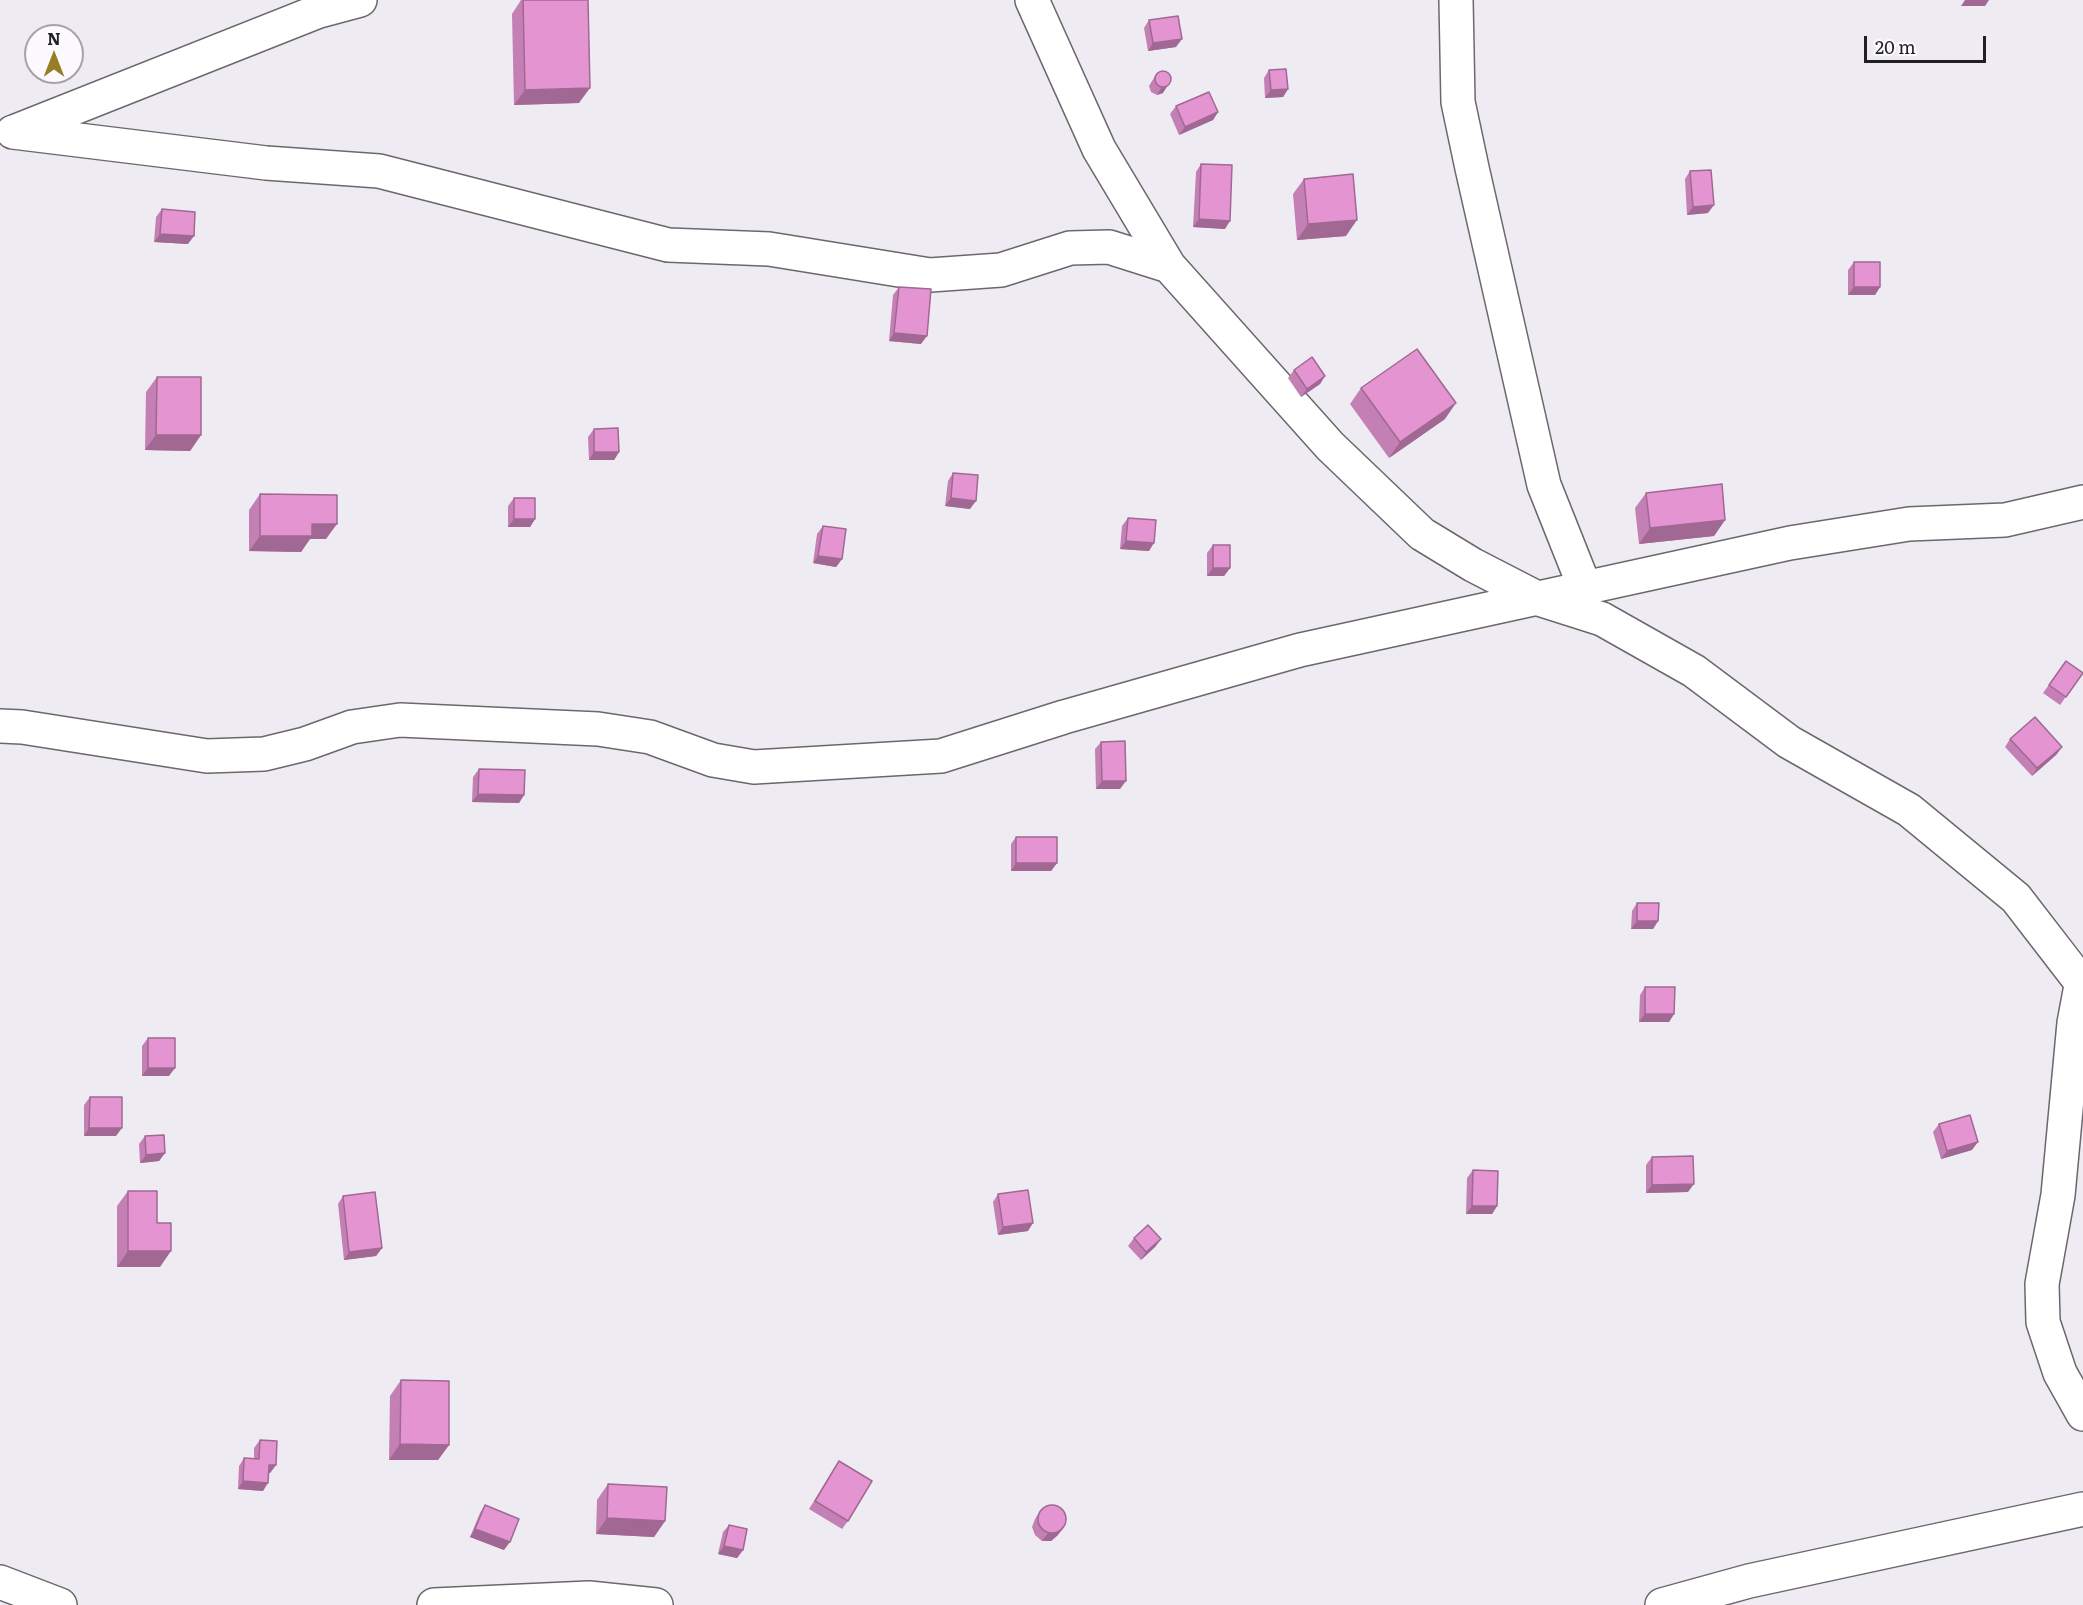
<!DOCTYPE html>
<style>
body{margin:0}
#map{position:relative;width:2083px;height:1605px;overflow:hidden;background:#eeecf2;font-family:Literata,serif}
canvas{display:block}
.north{position:absolute;left:24px;top:24px;width:60px;height:60px;box-sizing:border-box;background:#fcf9ff;border:2px solid #a4a2a7;border-radius:50%;rotate:0deg;font-size:16px;font-weight:700;line-height:24px;text-align:center;color:#201f22}
.north::after{content:'';display:block;margin:auto;width:21px;height:27px;background:#967e26;clip-path:polygon(50% 0,100% 100%,50% 72%,0 100%)}
.scale{position:absolute;left:1864px;top:36px;width:122px;height:27px;box-sizing:border-box;border:3px solid #201f22;border-top:0;padding-left:8px;font-size:18px;line-height:21px;white-space:nowrap;color:#201f22;-webkit-text-stroke:4px #fcf9ff;paint-order:stroke}
</style>
<div id="map">
<canvas width="2083" height="1605"></canvas>
<div class="north">N</div>
<div class="scale">20 m</div>
</div>
<script>
const ctx = document.querySelector('canvas').getContext('2d');
ctx.lineJoin = 'round';
function trace(path, color, width, dash) {
  ctx.strokeStyle = color;
  ctx.lineWidth = width;
  ctx.lineCap = dash ? 'butt' : 'round';
  ctx.setLineDash(dash || []);
  ctx.stroke(path);
}
function paint(path, color) {
  ctx.fillStyle = color;
  ctx.fill(path, 'evenodd');
}
const minor = new Path2D(`
 M1032,0L1099,149L1169,266L1330,446L1422,534L1473,565L1539,599L1602,619L1694,671L1789,742L1909,810L2016,898L2080,981
 M1456,0L1458,102L1472,168L1544,485L1585,588
 M16,131L319,11L360,0
 M13,132L266,163L379,171L668,245L769,249L930,275L1001,270L1070,248L1109,247L1169,266
 M0,726L22,727L207,756L264,754L305,744L352,727L400,720L598,729L650,737L713,760L754,767L941,756L1064,717L1300,650L1790,543L1909,524L2005,520L2083,502
 M2083,975L2074,1023L2058,1195L2042,1284L2043,1322L2060,1373L2083,1414
 M0,1582L60,1605
 M434,1605L589,1598L656,1605
 M1662,1605L1749,1581L2083,1509`);
trace(minor, '#6a686d', 36);
trace(minor, '#fff', 33);
paint(new Path2D(`
 M521,0H588L579,103L514,105L512,14Z
 M1149,20L1176,47L1148,51L1144,28Z
 M1269,70L1288,89L1283,97L1265,98L1264,78Z
 M1163,71V93L1157,95L1151,92L1149,86L1157,73Z
 M1176,106L1218,112L1213,120L1179,135L1170,114Z
 M1201,164L1225,229L1193,227L1196,172Z
 M1690,171L1708,213L1687,215L1685,179Z
 M1304,179L1346,236L1297,240L1293,194Z
 M162,209L188,244L154,242L156,217Z
 M1854,262L1880,287L1875,295H1848V270Z
 M899,287L921,344L889,341L893,295Z
 M1294,370L1325,376L1320,384L1301,397L1288,378Z
 M157,377L201,435L190,451L145,450L146,392Z
 M1361,388L1445,419L1389,458L1350,404Z
 M594,429L619,452L614,460H589L588,437Z
 M953,473L970,509L945,506L948,481Z
 M1646,493L1725,520L1714,536L1639,544L1635,508Z
 M260,494L326,539H310L301,552L249,551V510Z
 M514,498L535,519L530,527H508V506Z
 M1128,518L1149,551L1120,549L1122,526Z
 M823,526L842,559L836,567L813,563L817,534Z
 M1213,545L1230,568L1224,576H1207V553Z
 M2066,661L2083,673L2060,705L2043,693Z
 M2010,739L2062,747L2056,755L2032,776L2005,747Z
 M1101,742L1120,789H1096L1095,749Z
 M479,769L524,795L519,803L472,802L473,777Z
 M1016,837L1057,863L1051,871H1011V844Z
 M1637,903L1658,921L1653,929H1631L1632,911Z
 M1645,987L1674,1014L1669,1022H1639L1640,995Z
 M148,1038L169,1076H142V1046Z
 M90,1097L116,1136H84V1105Z
 M1939,1124L1972,1150L1941,1159L1933,1132Z
 M145,1136L165,1153L159,1161L140,1163L139,1144Z
 M1652,1157L1688,1192L1646,1193V1165Z
 M1473,1170L1497,1206L1492,1214H1466L1467,1178Z
 M128,1191L157,1223L160,1267H117V1206Z
 M998,1194L1028,1231L998,1235L993,1202Z
 M343,1196L382,1248L376,1256L344,1260L338,1204Z
 M1134,1238L1161,1239L1155,1247L1141,1260L1128,1246Z
 M401,1380L449,1445L438,1460H389L390,1396Z
 M260,1440L276,1465L270,1473H269L263,1491L238,1489L239,1466L244,1458L254,1459V1448Z
 M839,1461L848,1521L842,1529L809,1509Z
 M608,1484L665,1521L654,1537L596,1534L597,1500Z
 M485,1505L504,1550L470,1537L480,1513Z
 M1040,1511L1058,1535L1051,1541H1042L1035,1535L1032,1527L1035,1519Z
 M729,1525L743,1550L737,1558L718,1554L723,1532Z`), '#c47fb4');
paint(new Path2D(`
 M1965,0H1989L1985,6H1961Z
 M1182,39L1176,47L1148,51L1153,43Z
 M1168,85L1163,93L1157,95L1162,87Z
 M590,88L579,103L514,105L525,90Z
 M1288,89L1283,97L1265,98L1271,90Z
 M1218,112L1213,120L1179,135L1185,127Z
 M1714,205L1708,213L1687,215L1693,207Z
 M1199,219L1230,221L1225,229L1193,227Z
 M1357,220L1346,236L1297,240L1308,224Z
 M160,234L194,236L188,244L154,242Z
 M1854,287H1880L1875,295H1848Z
 M894,333L927,336L921,344L889,341Z
 M1325,376L1320,384L1301,397L1307,389Z
 M1456,403L1445,419L1389,458L1400,442Z
 M156,435H201L190,451L145,450Z
 M594,452H619L614,460H589Z
 M951,498L976,501L970,509L945,506Z
 M514,519H535L530,527H508Z
 M1725,520L1714,536L1639,544L1650,528Z
 M312,524H337L326,539H310L301,552L249,551L260,536Z
 M1126,541L1154,543L1149,551L1120,549Z
 M818,556L842,559L836,567L813,563Z
 M1213,568H1230L1224,576H1207Z
 M2062,747L2056,755L2032,776L2037,768Z
 M1102,781H1126L1120,789H1096Z
 M478,794L524,795L519,803L472,802Z
 M1016,863H1057L1051,871H1011Z
 M1637,921H1658L1653,929H1631Z
 M1645,1014H1674L1669,1022H1639Z
 M148,1068H175L169,1076H142Z
 M89,1128H122L116,1136H84Z
 M1978,1142L1972,1150L1941,1159L1947,1151Z
 M165,1153L159,1161L140,1163L146,1155Z
 M1694,1184L1688,1192L1646,1193L1652,1185Z
 M1472,1206H1497L1492,1214H1466Z
 M1033,1223L1028,1231L998,1235L1003,1227Z
 M1161,1239L1155,1247L1141,1260L1146,1252Z
 M382,1248L376,1256L344,1260L349,1252Z
 M128,1251H171L160,1267H117Z
 M400,1444L449,1445L438,1460H389Z
 M269,1465H276L270,1473H263Z
 M243,1481L268,1483L263,1491L238,1489Z
 M607,1518L665,1521L654,1537L596,1534Z
 M1064,1527L1058,1535L1051,1541H1042L1048,1533Z
 M475,1529L510,1542L504,1550L470,1537Z
 M724,1546L743,1550L737,1558L718,1554Z`), '#a06892');
const building = new Path2D(`
 M523,0H588L590,88L525,90Z
 M1178,16L1182,39L1153,43L1149,20Z
 M1286,69L1288,89L1271,90L1269,70Z
 M1155 79a8 8 0 1 1 16 0a8 8 0 1 1-16 0Z
 M1209,92L1218,112L1185,127L1176,106Z
 M1201,164L1232,165L1230,221L1199,219Z
 M1711,170L1714,205L1693,207L1690,171Z
 M1353,174L1357,220L1308,224L1304,179Z
 M162,209L195,212L194,236L160,234Z
 M1854,262H1880V287H1854Z
 M899,287L931,289L927,336L894,333Z
 M1417,349L1456,403L1400,442L1361,388Z
 M1312,357L1325,376L1307,389L1294,370Z
 M157,377H201V435H156Z
 M618,428L619,452H594V429Z
 M953,473L978,475L976,501L951,498Z
 M1722,484L1725,520L1650,528L1646,493Z
 M260,494L337,495V524H312V536H260Z
 M514,498H535V519H514Z
 M1128,518L1156,520L1154,543L1126,541Z
 M823,526L846,529L842,559L818,556Z
 M1213,545H1230V568H1213Z
 M2066,661L2083,673L2066,697L2049,685Z
 M2035,717L2062,747L2037,768L2010,739Z
 M1125,741L1126,781H1102L1101,742Z
 M479,769L525,770L524,795L478,794Z
 M1016,837H1057V863H1016Z
 M1637,903H1659L1658,921H1637Z
 M1645,987H1675L1674,1014H1645Z
 M148,1038H175V1068H148Z
 M90,1097H122V1128H89Z
 M1970,1115L1978,1142L1947,1151L1939,1124Z
 M164,1135L165,1153L146,1155L145,1136Z
 M1693,1156L1694,1184L1652,1185V1157Z
 M1473,1170L1498,1171L1497,1206H1472Z
 M1028,1190L1033,1223L1003,1227L998,1194Z
 M128,1191H157V1223H171V1251H128Z
 M375,1192L382,1248L349,1252L343,1196Z
 M1148,1225L1161,1239L1146,1252L1134,1238Z
 M401,1380L449,1381V1445L400,1444Z
 M260,1440L277,1441L276,1465H269L268,1483L243,1481L244,1458L259,1459Z
 M839,1461L872,1481L848,1521L815,1501Z
 M608,1484L667,1487L665,1521L607,1518Z
 M485,1505L519,1519L510,1542L475,1529Z
 M1038 1519a14 14 0 1 1 28 0a14 14 0 1 1-28 0Z
 M729,1525L747,1529L743,1550L724,1546Z`);
paint(building, '#e494d1');
trace(building, '#a06892', 1.5);
</script>
